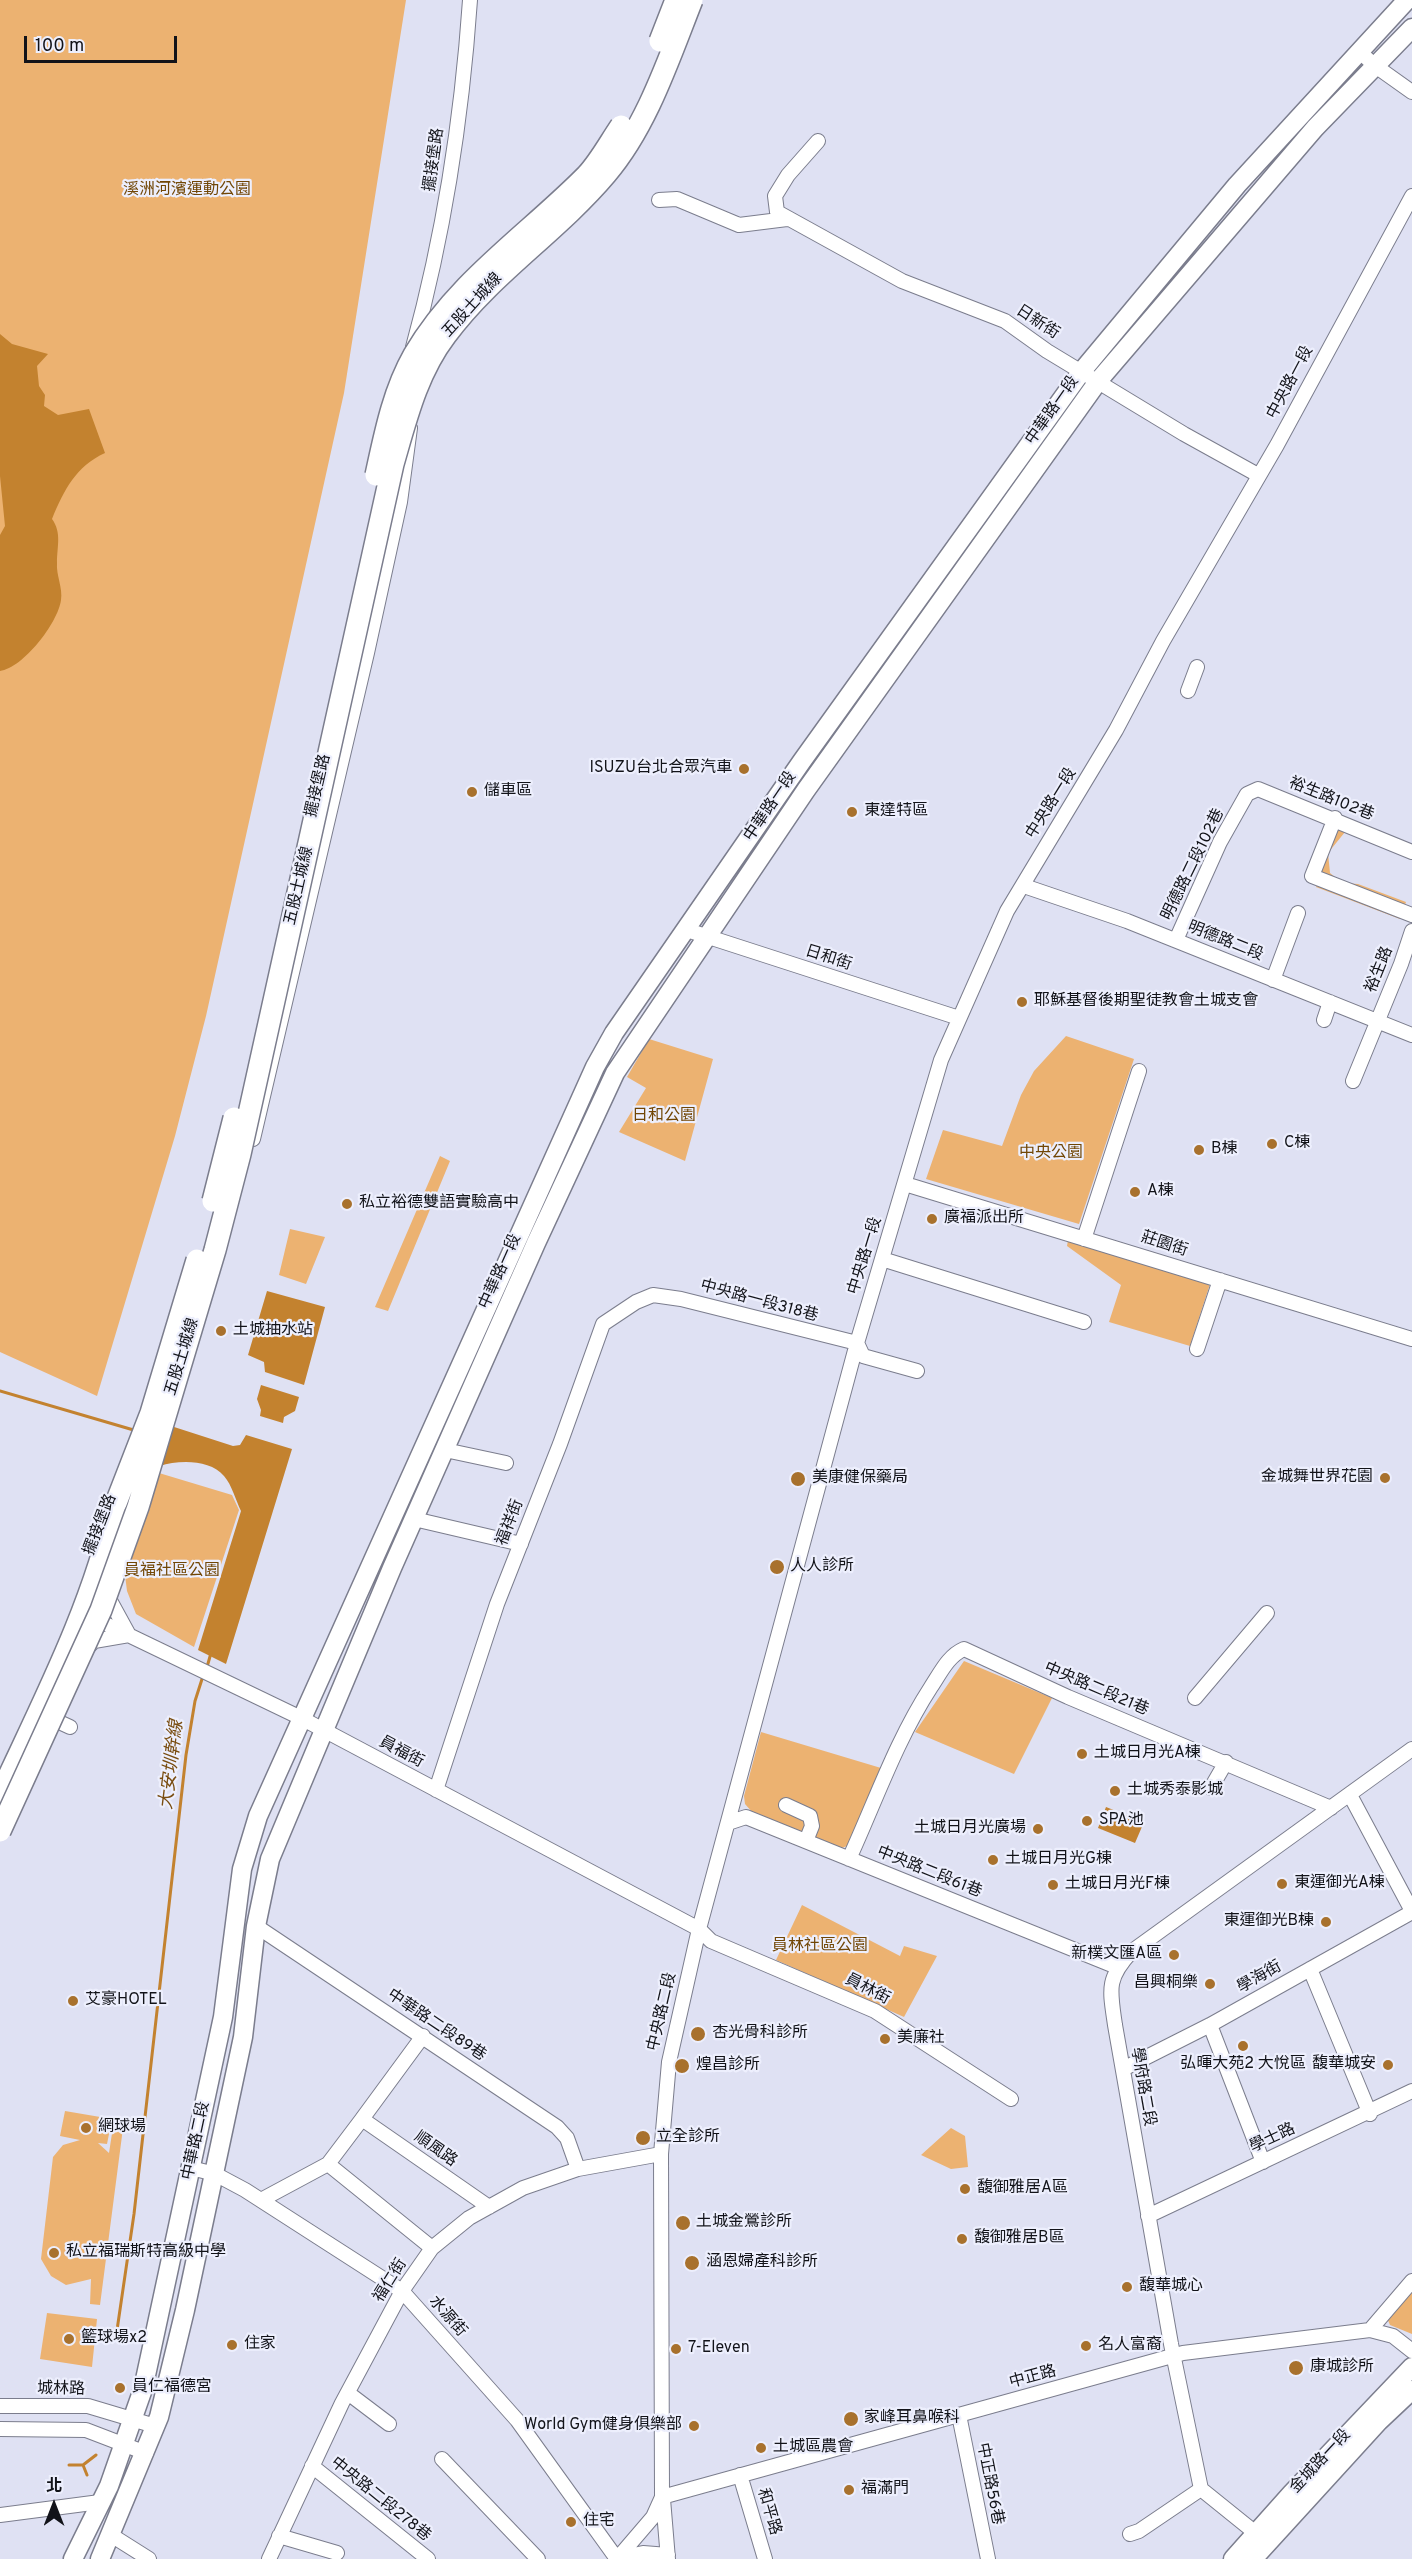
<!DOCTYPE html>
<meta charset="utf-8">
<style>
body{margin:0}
#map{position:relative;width:1412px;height:2559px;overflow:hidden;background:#dfe1f3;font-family:Overpass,"Noto Sans TC",sans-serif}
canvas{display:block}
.north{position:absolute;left:24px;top:2475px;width:60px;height:60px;-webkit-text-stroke:4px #edeffd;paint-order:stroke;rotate:0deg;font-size:16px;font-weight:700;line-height:24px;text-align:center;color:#121319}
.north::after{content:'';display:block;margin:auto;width:21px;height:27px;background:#121319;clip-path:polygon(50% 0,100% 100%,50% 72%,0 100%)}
.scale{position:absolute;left:24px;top:36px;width:153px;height:27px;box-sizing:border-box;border:3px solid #121319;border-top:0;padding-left:8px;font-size:18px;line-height:21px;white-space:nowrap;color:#121319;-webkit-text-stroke:4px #edeffd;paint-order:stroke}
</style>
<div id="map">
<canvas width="1412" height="2559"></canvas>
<div class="north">北</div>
<div class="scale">100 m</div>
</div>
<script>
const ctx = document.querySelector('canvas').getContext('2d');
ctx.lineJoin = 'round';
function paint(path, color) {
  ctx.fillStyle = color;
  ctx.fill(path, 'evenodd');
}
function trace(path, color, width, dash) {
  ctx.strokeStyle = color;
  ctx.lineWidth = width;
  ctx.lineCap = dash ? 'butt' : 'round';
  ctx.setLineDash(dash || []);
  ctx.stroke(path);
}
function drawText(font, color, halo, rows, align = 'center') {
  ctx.font = font + ' Overpass,"Noto Sans TC",sans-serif';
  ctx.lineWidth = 4.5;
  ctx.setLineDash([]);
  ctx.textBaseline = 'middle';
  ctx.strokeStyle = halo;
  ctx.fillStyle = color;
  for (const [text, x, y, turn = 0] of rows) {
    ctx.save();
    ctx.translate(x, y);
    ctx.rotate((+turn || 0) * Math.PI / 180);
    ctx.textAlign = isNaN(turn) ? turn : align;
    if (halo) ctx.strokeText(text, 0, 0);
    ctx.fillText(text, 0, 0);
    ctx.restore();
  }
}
paint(new Path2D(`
 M0,0H406L344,393L206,1016L175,1136L97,1396L0,1352Z
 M1326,825L1345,832L1328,853L1330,873L1342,883L1358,884L1406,902L1400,919L1316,887L1321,872L1311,868Z
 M1066,1036L1134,1059L1079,1224L926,1179L943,1130L1002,1146L1021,1095L1034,1071Z
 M649,1039L713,1059L685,1161L619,1132L646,1088L627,1077Z
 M440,1156L450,1161L388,1311L375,1307Z
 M290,1229L325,1237L306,1284L279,1275Z
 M1068,1240L1210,1284L1190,1346L1109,1322L1121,1285L1067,1246Z
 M159,1473L232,1495L239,1510L194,1647L136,1614L127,1591L125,1575Z
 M964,1661L1052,1698L1014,1774L915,1732Z
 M761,1732L881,1768L852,1844L842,1848L753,1813L745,1804L744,1796Z
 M802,1905L900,1956L904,1946L937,1956L904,2017L776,1960Z
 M65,2111L112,2119L107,2144L98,2143L109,2153L113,2127L123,2128L100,2305L90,2304L91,2279L66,2285L51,2276L41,2259L53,2157L63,2145L80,2140L60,2136Z
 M951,2128L965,2136L968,2167L951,2169L921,2155Z
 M1412,2291V2334L1390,2325L1387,2318Z
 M47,2313L97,2319L92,2367L40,2359Z`), '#ecb271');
paint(new Path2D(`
 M0,334L12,344L48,354L37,366L39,386L45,395L44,406L58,415L89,409L105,453C76,466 64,490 52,519C62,533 57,546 57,563C56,575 63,588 61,600C58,623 23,668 0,671V535L5,526L0,476Z
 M267,1291L325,1307L304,1385L265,1372L264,1362L248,1355Z
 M261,1385L299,1397L295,1411L284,1417L283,1423L260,1416L261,1410L257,1399Z
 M171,1426L233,1446L240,1445L246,1435L292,1449L226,1664L198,1650L241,1511C236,1501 232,1485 224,1476C210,1459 178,1460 160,1466Z
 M1106,1807L1144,1822L1135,1843L1098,1828Z`), '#c3822f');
trace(new Path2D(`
 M0,1391L137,1431
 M207,1667L211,1653
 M116,2337L134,2214L186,1755L195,1701L203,1676
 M69,2465H83L96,2455
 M83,2465L87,2475`), '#c3822f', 3);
const minor = new Path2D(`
 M1359,51L1374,65L1412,92
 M818,141L788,175L775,196L777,212L902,281L1005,321L1047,351L1184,434L1258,475
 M659,200L677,199L739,225L787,219
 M413,347C444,234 462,117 470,0
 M1188,691L1197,667
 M1335,818L1312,876L1412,915
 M1024,886L1127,921L1412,1035
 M687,930L959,1018
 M1176,940L1220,842L1247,794L1258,789L1412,852
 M1273,980L1298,913
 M1324,1020L1330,1002
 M1353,1081L1401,964L1412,931
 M253,1139L367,653L400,502L410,428
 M905,1184L1412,1339
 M1084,1239L1139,1071
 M882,1259L1084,1322
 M1197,1349L1220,1280
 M445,1450L506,1463
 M414,1519L521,1544
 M91,1617L301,1718L699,1929L711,1941L875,2011L1011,2099
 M86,1649L94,1641L129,1635L106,1593
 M1195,1698L1267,1613
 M44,1715L70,1727
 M1211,1788L1226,1762
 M436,1790L497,1604L560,1444L603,1324L636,1302L653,1295L681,1299L857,1343L863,1356L917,1371
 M1350,1795L1412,1911
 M786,1805L810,1816L812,1826L806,1841
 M728,1823L746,1817L1117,1967
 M849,1859C876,1800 896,1741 931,1687C941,1672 948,1656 964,1649L1068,1697L1331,1808
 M256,1926L557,2127L567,2138L578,2169
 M1310,1969L1370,2114
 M1210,2025L1263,2162
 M423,2036L362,2119L489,2207
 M1123,2069L1210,2025L1412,1912
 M362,2119L328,2164L432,2248
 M191,2168L215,2174L245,2190L402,2291L517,2420L617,2559
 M261,2200L328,2164
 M1148,2216L1412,2091
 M1370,2330L1412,2281
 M348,2393L389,2424
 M0,2406H88L155,2426
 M959,2415L988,2559
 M0,2429L86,2430L146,2453
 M442,2459L538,2559
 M312,2466L428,2559
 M740,2475L765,2559
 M662,2497L1183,2353L1370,2330L1393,2336L1412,2351
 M663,2499L668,2559
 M0,2515L100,2502
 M1130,2534L1139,2531L1201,2489
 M111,2535L149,2559
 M279,2536L337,2553
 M1263,2539L1201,2489L1171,2344L1115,2025C1110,1990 1106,1979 1131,1952L1412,1749
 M619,2558L643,2553L668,2555
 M269,2559L342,2403L402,2291L432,2248L469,2218L523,2188L578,2169L661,2154
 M617,2559L653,2517L662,2497L661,2154L669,2062L699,1929L857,1343L941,1060L1007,911L1116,730L1163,641L1277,445L1412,196`);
const major = new Path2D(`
 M73,2559L109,2486L143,2389L223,2017L242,1869L258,1816L595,1067L614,1033L802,761L1082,371L1237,185L1407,0
 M100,2559L159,2417L185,2310L243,2037L256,1926L270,1859L392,1568L536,1243L615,1073L806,790L1099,380L1315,128L1412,28
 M1233,2559L1291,2494L1412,2367
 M1253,2559L1379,2421L1412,2390`);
const highway = new Path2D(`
 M0,1795C44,1700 93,1606 116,1503`);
trace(minor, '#7b7d8d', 16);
trace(major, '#7b7d8d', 21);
trace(highway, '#7b7d8d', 24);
trace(minor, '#fff', 14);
trace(major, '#fff', 18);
trace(highway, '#fff', 21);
const highwayBridge = new Path2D(`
 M660,41L676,0
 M376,475C385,434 393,392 414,355C457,281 529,234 587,175C600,161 610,142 621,126
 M213,1201L234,1118
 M116,1503L151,1413L197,1260
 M0,1831L101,1610L138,1507L215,1250L240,1154L393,464C406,419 417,373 446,335C491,274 557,232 606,174C647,126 669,58 692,0`);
trace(highwayBridge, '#7b7d8d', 24, []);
trace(highwayBridge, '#fff', 21);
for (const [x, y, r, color] of [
 [744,769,6,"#a8712d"],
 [472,792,6,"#a8712d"],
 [852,812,6,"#a8712d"],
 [1022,1002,6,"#a8712d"],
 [1272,1144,6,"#a8712d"],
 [1199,1150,6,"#a8712d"],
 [1135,1192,6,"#a8712d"],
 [347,1204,6,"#a8712d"],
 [932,1219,6,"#a8712d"],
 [221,1331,6,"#a8712d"],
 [1385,1478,6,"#a8712d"],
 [798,1479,8,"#a8712d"],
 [777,1567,8,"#a8712d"],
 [1082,1754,6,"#a8712d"],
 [1115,1791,6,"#a8712d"],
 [1087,1821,6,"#a8712d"],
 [1038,1829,6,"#a8712d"],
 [993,1860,6,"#a8712d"],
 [1282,1884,6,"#a8712d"],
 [1053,1885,6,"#a8712d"],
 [1326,1922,6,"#a8712d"],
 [1174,1955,6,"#a8712d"],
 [1210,1984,6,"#a8712d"],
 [73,2001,6,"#a8712d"],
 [698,2034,8,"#a8712d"],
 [885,2039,6,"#a8712d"],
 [1243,2046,6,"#a8712d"],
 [1388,2065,6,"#a8712d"],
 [682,2066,8,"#a8712d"],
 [86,2128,6,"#a8712d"],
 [643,2138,8,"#a8712d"],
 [965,2189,6,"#a8712d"],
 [683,2223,8,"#a8712d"],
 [962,2239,6,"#a8712d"],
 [54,2253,6,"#a8712d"],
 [692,2263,8,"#a8712d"],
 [1127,2287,6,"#a8712d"],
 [69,2339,6,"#a8712d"],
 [232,2345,6,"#a8712d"],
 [1086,2346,6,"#a8712d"],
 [676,2349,6,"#a8712d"],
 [1296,2368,8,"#a8712d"],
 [120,2388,6,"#a8712d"],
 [851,2419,8,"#a8712d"],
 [694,2426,6,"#a8712d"],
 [761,2448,6,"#a8712d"],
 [849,2490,6,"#a8712d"],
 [571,2522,6,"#a8712d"]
]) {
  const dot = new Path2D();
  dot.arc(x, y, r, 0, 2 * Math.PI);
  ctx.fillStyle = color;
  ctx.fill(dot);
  trace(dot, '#edeffd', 2);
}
drawText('16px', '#121319', '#edeffd', [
 ["擺接堡路",435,160,-82],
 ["五股土城線",473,306,-48],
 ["日新街",1037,323,33],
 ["中央路一段",1291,383,-62],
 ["中華路一段",1053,411,-55],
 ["擺接堡路",319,786,-77],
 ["裕生路102巷",1331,800,22],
 ["中央路一段",1052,804,-58],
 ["中華路一段",771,807,-56],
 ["明德路二段102巷",1194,865,-64],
 ["五股土城線",300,886,-77],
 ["明德路二段",1225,942,22],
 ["日和街",828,959,18],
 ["裕生路",1380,970,-68],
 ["莊園街",1164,1245,18],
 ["中央路一段",866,1256,-73],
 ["中華路一段",501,1272,-66],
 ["中央路一段318巷",759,1302,15],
 ["五股土城線",183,1357,-73],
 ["福祥街",511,1523,-69],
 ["擺接堡路",101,1525,-69],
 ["中央路二段21巷",1096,1690,23],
 ["員福街",401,1753,28],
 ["中央路二段61巷",929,1873,22],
 ["學海街",1260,1978,-30],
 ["員林街",867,1990,27],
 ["中央路二段",663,2012,-77],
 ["中華路二段89巷",436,2026,34],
 ["學府路二段",1142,2087,80],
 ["學士路",1273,2139,-25],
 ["中華路二段",197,2141,-78],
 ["順風路",435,2150,35],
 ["福仁街",391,2281,-58],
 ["水源街",447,2317,49],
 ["中正路",1033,2378,-15],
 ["城林路",61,2390,1],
 ["金城路一段",1321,2462,-47],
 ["中正路56巷",989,2484,79],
 ["中央路二段278巷",380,2500,39],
 ["和平路",768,2512,74]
]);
drawText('16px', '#714605', '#edeffd', [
 ["溪洲河濱運動公園",187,191],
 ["日和公園",664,1117],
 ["中央公園",1051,1154],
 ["員福社區公園",172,1572],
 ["員林社區公園",820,1947]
]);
drawText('16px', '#121319', '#edeffd', [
 ["ISUZU台北合眾汽車",732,769,"right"],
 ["儲車區",484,792],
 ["東達特區",864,812],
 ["耶穌基督後期聖徒教會土城支會",1034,1002],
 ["C棟",1284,1144],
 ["B棟",1211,1150],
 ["A棟",1147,1192],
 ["私立裕德雙語實驗高中",359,1204],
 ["廣福派出所",944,1219],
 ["土城抽水站",233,1331],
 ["金城舞世界花園",1373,1478,"right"],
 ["美康健保藥局",812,1479],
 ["人人診所",790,1567],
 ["土城日月光A棟",1094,1754],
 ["土城秀泰影城",1127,1791],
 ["SPA池",1099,1821],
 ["土城日月光廣場",1026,1829,"right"],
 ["土城日月光G棟",1005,1860],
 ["東運御光A棟",1294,1884],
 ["土城日月光F棟",1065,1885],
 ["東運御光B棟",1314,1922,"right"],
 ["新樸文匯A區",1162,1955,"right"],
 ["昌興桐樂",1198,1984,"right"],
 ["艾豪HOTEL",85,2001],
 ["杏光骨科診所",712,2034],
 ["美廉社",897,2039],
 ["弘暉大苑2 大悅區",1243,2065,"center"],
 ["馥華城安",1376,2065,"right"],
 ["煌昌診所",696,2066],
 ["網球場",98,2128],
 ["立全診所",656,2138],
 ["馥御雅居A區",977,2189],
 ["土城金鶯診所",696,2223],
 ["馥御雅居B區",974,2239],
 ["私立福瑞斯特高級中學",66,2253],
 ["涵恩婦產科診所",706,2263],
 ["馥華城心",1139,2287],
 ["籃球場x2",81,2339],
 ["住家",244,2345],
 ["名人富裔",1098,2346],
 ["7-Eleven",688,2349],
 ["康城診所",1310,2368],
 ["員仁福德宮",132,2388],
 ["家峰耳鼻喉科",864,2419],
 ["World Gym健身俱樂部",682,2426,"right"],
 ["土城區農會",773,2448],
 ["福滿門",861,2490],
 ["住宅",583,2522]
], 'left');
drawText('italic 18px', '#794d11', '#edeffd', [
 ["大安圳幹線",173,1765,-83]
]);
</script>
